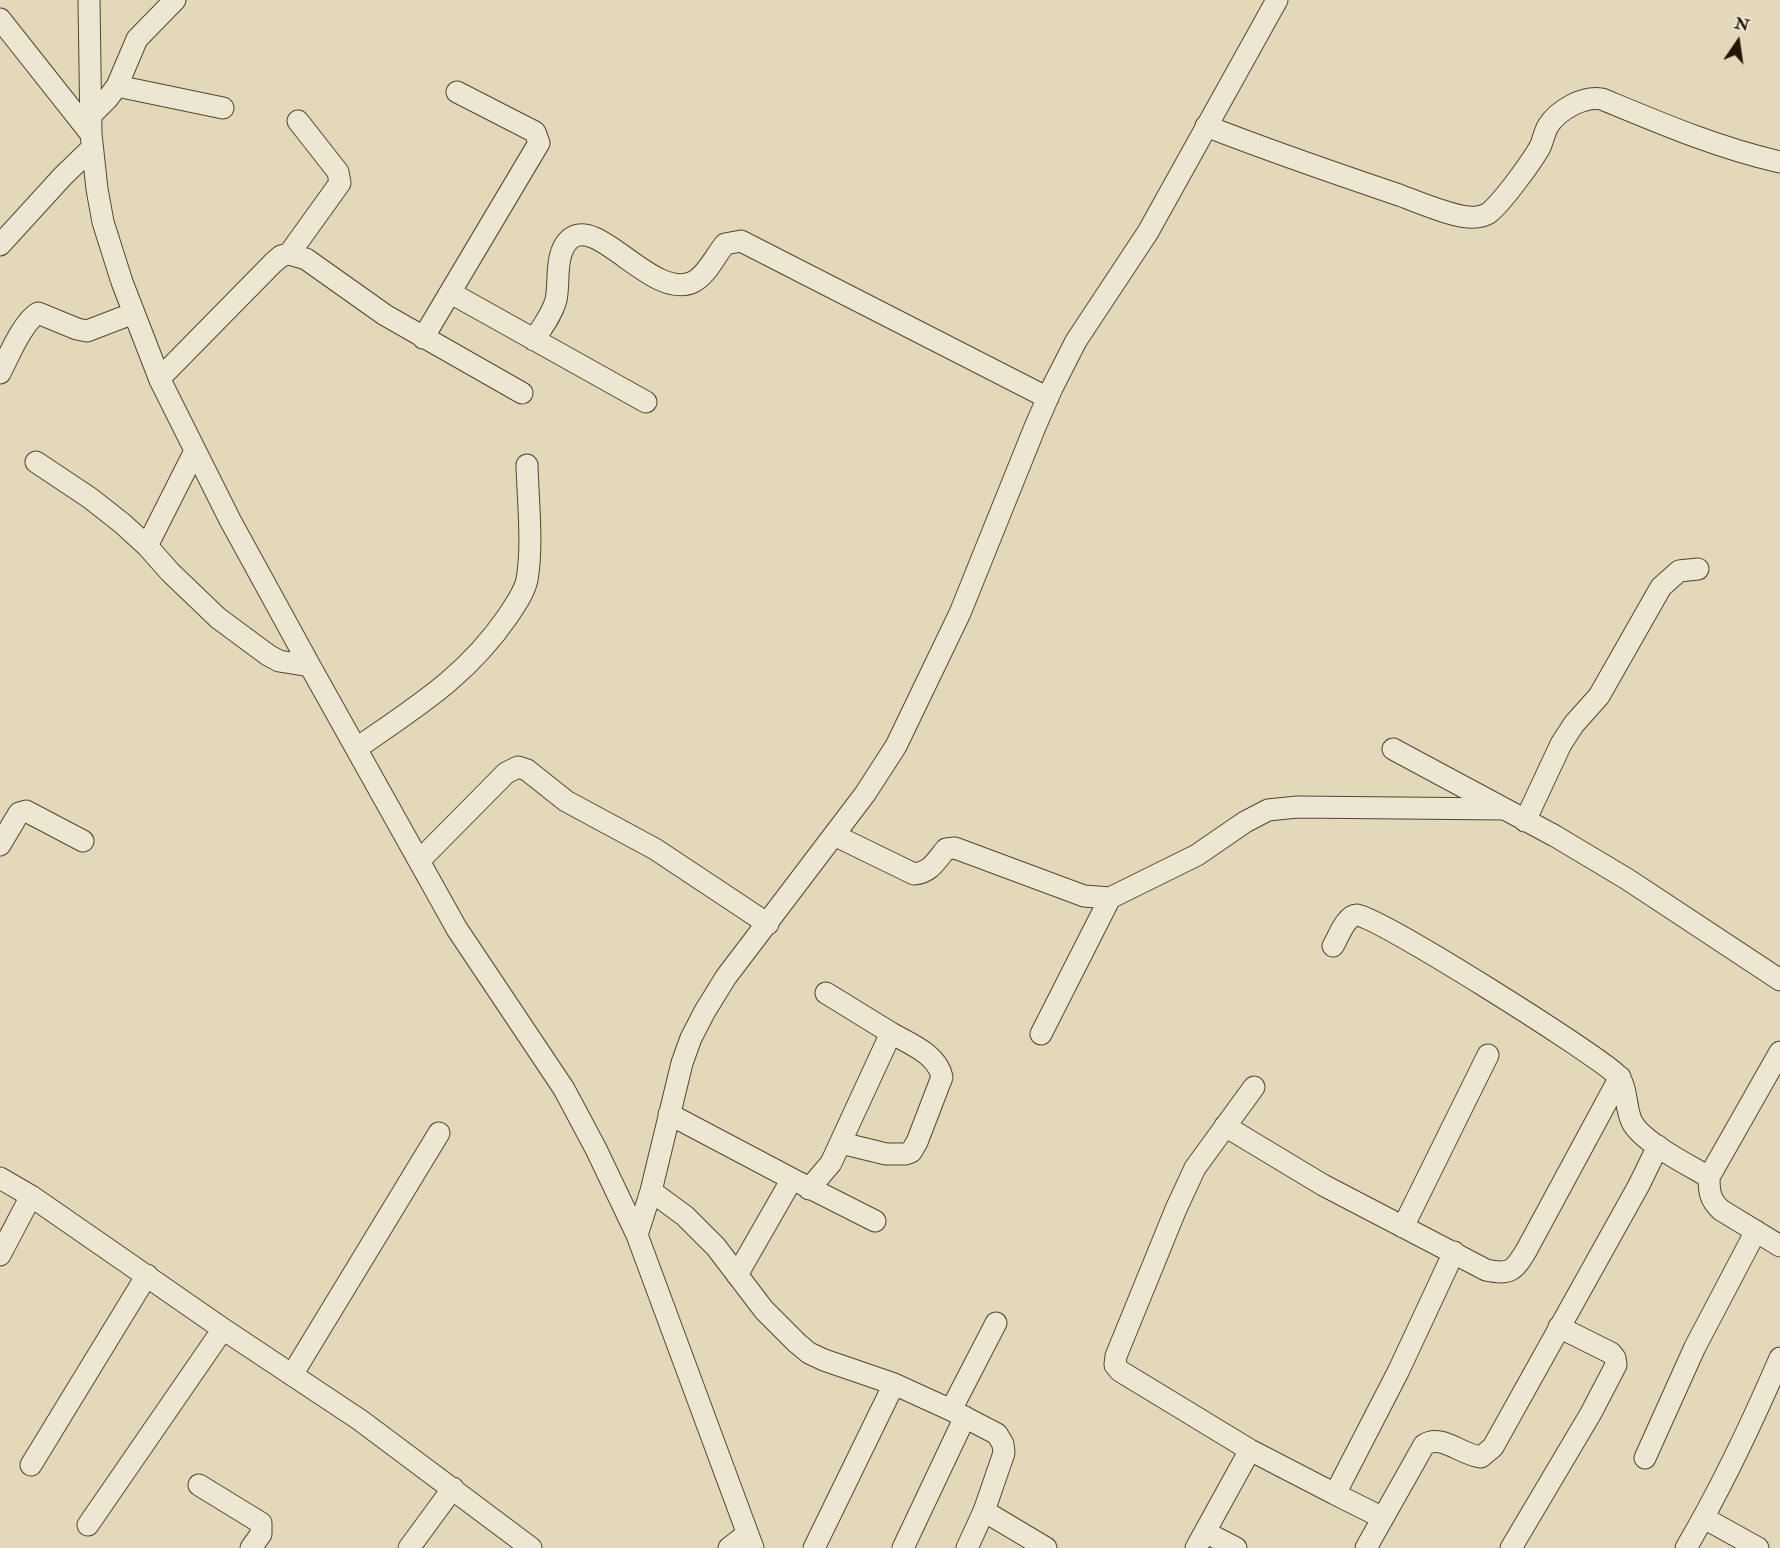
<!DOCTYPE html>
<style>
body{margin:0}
#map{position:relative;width:1780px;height:1548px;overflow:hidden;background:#e2d9ba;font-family:"IM FELL Double Pica",serif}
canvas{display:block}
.north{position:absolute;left:1708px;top:12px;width:60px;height:60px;-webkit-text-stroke:4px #ece6d2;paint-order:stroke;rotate:13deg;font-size:16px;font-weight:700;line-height:24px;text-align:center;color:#261400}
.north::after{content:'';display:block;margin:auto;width:21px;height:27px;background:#261400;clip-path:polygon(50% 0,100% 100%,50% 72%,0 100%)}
</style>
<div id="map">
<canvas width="1780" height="1548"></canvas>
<div class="north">N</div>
</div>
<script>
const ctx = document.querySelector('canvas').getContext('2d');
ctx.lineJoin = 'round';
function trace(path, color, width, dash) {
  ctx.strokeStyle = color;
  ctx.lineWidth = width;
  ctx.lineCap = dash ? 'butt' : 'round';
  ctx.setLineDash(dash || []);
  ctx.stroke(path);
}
const minor = new Path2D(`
 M89,0L91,134L97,189L103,222L122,282L160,380L230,520L310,666L457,929L564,1089L596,1149L637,1235L753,1548
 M0,19L91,134
 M117,86L223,108
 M92,114L108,98L117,86L137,39L175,0
 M1206,126C1270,151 1334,173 1399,195C1418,202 1459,220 1477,217C1482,216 1487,215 1490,212C1503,201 1531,163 1540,147C1543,141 1544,133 1548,126C1558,110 1583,96 1602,99C1660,123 1718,148 1780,162
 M0,245L63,176L92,148
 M289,254L340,183L338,172L298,121
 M451,293L646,402
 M423,338L539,143L535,132L457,92
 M534,340C542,327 552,315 556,300C560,282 554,253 570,239C598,215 653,301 693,282C707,275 715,256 725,244L741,241L1048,398
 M0,373C9,356 22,323 38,313L77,329L87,331L134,313
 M160,378L273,263L281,256L289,254L306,259L385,315L522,393
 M36,462L90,498L123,524L147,546L170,572L218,618L268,655L279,661L310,666
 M147,546L195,451
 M357,748C416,707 466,677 508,616C515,605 524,593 527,580C533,543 528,503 527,465
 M1393,749L1555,836L1627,879L1780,980
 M1525,821L1561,744L1574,724L1599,696L1661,587L1679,571L1698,569
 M834,835L914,874C930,873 936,861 946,849L955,848L1084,896L1110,898L1197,855L1245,822L1268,810L1297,807L1504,809
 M0,845L19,813L26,811L83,841
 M420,860L506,773L518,767L527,770L566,801L655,849L768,924
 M1333,946C1338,938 1346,915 1357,915C1374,914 1598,1055 1617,1075C1628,1086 1625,1109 1632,1122C1642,1142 1690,1166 1709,1177
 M1041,1034L1110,898
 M1780,1052L1709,1177C1709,1192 1710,1200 1721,1210L1780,1246
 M1254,1087L1195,1168L1176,1209L1116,1356L1115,1365L1120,1371L1250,1450L1335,1494L1398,1372L1454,1252
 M669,1114L792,1179
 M1225,1126L1323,1185L1486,1270C1510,1275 1514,1271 1526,1251L1620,1077
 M841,1143L886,1154H905L911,1152L917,1142L942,1077C937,1054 910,1044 891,1033
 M0,1178L31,1196L223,1329L360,1420L531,1548
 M809,1189L831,1163L891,1033L826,993
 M651,1191L685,1216L716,1247L764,1310L797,1343L809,1353L824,1360L894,1384L951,1410L997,1434L1003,1444L1004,1453L984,1511L1046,1548
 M1403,1227L1488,1055
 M637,1235L651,1191L682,1063L691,1038L705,1011L726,977L865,794L896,746L960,613L1035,427L1052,388L1076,341L1148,232L1277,0
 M0,1255L31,1196
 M737,1275L792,1179L875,1221
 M292,1375L439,1133
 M951,1410L996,1323
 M1645,1458L1695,1347L1756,1231
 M31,1465L147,1275
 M199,1485L261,1523V1534L251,1548
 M1335,1494L1383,1518
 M1704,1518L1758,1548
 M88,1525L223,1329
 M1205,1532L1236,1548
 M409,1548L453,1488
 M729,1548L747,1534
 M814,1548L894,1384
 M903,1548L965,1417
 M967,1548L984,1511
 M1196,1548L1250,1450
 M1366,1548L1424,1445C1441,1433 1461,1455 1481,1457L1493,1447L1639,1185L1658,1146
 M1511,1548L1591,1413L1616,1365L1615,1358L1611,1353L1559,1327
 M1686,1548C1722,1487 1752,1423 1780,1358`);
trace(minor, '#55452e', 23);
trace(minor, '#ece6d2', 21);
</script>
